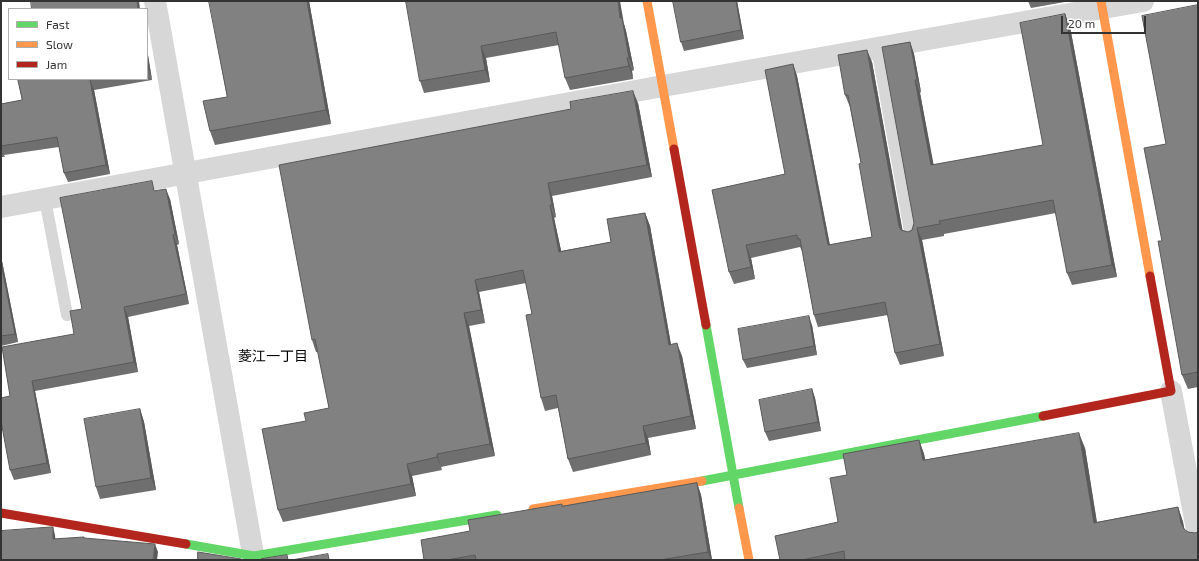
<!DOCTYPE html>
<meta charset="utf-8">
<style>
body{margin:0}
#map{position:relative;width:1199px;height:561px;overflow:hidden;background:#fff;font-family:"Exo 2",sans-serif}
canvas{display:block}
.frame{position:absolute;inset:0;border:2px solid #333;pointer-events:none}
.legend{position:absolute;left:8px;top:8px;width:140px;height:72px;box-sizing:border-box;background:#fff;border:1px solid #adadad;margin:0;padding:5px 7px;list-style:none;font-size:12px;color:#333}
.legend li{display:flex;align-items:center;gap:8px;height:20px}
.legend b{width:20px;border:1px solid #adadad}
.scale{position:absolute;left:1061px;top:16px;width:85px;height:18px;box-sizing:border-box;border:2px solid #333;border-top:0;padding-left:5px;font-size:12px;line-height:14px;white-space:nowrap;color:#333;-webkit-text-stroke:3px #fff;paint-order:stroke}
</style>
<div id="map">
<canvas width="1199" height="561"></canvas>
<div class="frame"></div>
<ul class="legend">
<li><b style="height:5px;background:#63d668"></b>Fast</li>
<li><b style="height:5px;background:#ff974d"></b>Slow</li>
<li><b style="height:5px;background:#b3261e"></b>Jam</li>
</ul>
<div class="scale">20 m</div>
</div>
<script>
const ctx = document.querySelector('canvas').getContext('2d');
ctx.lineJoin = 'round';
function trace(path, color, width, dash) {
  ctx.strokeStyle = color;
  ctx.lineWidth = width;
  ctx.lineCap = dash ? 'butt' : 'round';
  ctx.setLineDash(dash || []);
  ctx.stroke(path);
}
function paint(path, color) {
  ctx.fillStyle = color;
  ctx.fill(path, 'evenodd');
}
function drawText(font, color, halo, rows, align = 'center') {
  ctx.font = font + ' "Exo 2","Noto Sans JP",sans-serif';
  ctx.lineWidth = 4;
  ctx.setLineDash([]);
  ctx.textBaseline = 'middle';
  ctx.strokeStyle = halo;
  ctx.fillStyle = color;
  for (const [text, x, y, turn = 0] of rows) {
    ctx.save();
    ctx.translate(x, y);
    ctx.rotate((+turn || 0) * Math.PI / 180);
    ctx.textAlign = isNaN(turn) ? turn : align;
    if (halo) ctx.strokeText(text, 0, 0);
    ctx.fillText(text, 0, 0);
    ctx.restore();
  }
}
trace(new Path2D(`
 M877,48L911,237
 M45,199L67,315`), '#d7d7d7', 12);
trace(new Path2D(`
 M155,1L254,560
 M1,207L663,86L1143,1
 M1171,391L1198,535`), '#d7d7d7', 22);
trace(new Path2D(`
 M706,325L739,508
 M702,481L1043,416
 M186,544L254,556L497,515`), '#63d668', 9);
trace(new Path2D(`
 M647,1L674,149
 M1101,1L1150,276
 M739,508L749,560
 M533,509L702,481`), '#ff974d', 9);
trace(new Path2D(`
 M674,149L706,325
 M1043,416L1171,391L1150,276
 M1,513L186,544`), '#b3261e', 9);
paint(new Path2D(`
 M309,1L331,124L215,145L210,131L227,97Z
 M406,1L624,24L626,31L634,70L632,71L633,79L570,90L565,78L559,45L486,58L490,82L424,93L420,81Z
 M673,1H737L744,39L684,51L681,42Z
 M1028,1H1065V2L1031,8Z
 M1198,5V387L1188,389L1182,375L1162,241L1166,144Z
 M1065,14L1070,27L1117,277L1072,285L1067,273L1056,213L944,234V236L922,240L944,356L900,365L895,353L888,315L818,327L814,315L802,251L800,247L751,258L755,279L734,284L729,272L785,174L793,64L797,76L830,245L872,237L861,163L850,107L845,95L872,62L902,230L908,232L912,230L914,223L910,42L914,54L921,92L920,93L933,165L1043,145Z
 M147,49L152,80L94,90L110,174L68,182L64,173L59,147L4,155L5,157H1V104L22,100L18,79H147Z
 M638,103L652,177L552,196L556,217L554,218L561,251L611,242L645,213L650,226L671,344L682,356L696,429L648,438L651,455L573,472L568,459L558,408L545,411L541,398L532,314L526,283L479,292L485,323L469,326L495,456L441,467L442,470L412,476L416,496L283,522L278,510L306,421L329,408L318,352H316L312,340Z
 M155,191L170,199L179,244L177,245L189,304L128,317L138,372L35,391L51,473L14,480L10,470V396L74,334L82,309Z
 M1,256L18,342L1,346Z
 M812,325L817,355L747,368L743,360Z
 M812,389L815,398L821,431L769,441L765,432Z
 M140,409L144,422L156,490L100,499L96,487Z
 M919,440L924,454L925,460L1085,448L1097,522L1178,507L1183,522L1184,530L1198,560H780L838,522Z
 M697,483L701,495L712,560H424L470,531L563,506Z`), '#6f6f6f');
paint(new Path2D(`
 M137,1H139L140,9H138Z
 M307,1H309L331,124L326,110Z
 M618,1H620L624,24L626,31L634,70L629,58L620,18Z
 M736,1H737L744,39L741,30Z
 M1065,14L1070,27L1117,277L1112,265Z
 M910,42L914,54L921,92L917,80Z
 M481,46L486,58L490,82L485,70Z
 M147,49L152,80L149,70L147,60Z
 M867,50L872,62L904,238L899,226Z
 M627,58L632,71L633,79L629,66Z
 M793,64L797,76L832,257L828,245Z
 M90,80L94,90L110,174L106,165Z
 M915,80L920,93L936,177L931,165Z
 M633,91L638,103L652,177L647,165Z
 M548,183L552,196L556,217L552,205Z
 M166,189L170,199L179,244L175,234Z
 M550,205L554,218L564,264L559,252Z
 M645,213L650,226L673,357L669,345Z
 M917,228L922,240L944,356L940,344Z
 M173,235L177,245L189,304L186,294Z
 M746,245L751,258L755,279L751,267Z
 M1,256L18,342L15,334L1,263Z
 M475,280L479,292L485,323L481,310Z
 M124,307L128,317L138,372L134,362Z
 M464,313L469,326L495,456L490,444Z
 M809,316L812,325L817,355L814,346Z
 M677,343L682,356L696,429L691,416Z
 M32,381L35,391L51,473L47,463Z
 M812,389L815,398L821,431L818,422Z
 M140,409L144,422L156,490L151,478Z
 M643,426L648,438L651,455L646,443Z
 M1079,433L1085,448L1099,537L1094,523Z
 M919,440L924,454L928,474L923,460Z
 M437,454L441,467L442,470L437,457Z
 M407,464L412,476L416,496L411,484Z
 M697,483L701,495L712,560H711L708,552Z
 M1178,507L1183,522L1186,537L1181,523Z
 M53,527L55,535L56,547L53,539Z
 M155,544L158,552L157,560H153Z`), '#5a5a5a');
const building = new Path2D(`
 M31,1H137L138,9H32Z
 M209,1H307L326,110L210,131L203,101L227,97Z
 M406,1H618L620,18H622L629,58H627L629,66L565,78L556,32L481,46L485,70L420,81Z
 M673,1H736L741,30L681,42Z
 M1198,5V372L1182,375L1158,241H1162L1144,148L1166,144L1142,16Z
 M1065,14L1112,265L1067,273L1053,200L939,221L940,224L917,228L940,344L895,353L885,302L814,315L800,239H798L797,235L746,245L751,267L729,272L712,190L785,174L765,70L793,64L828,245L872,237L859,164L861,163L848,95H845L838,55L867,50L899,226L901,230L908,232L912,230L914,223L882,47L910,42L917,80H915L931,165L1043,145L1020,23Z
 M147,60L149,70L147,71Z
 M18,79H96L90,80L106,165L64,173L57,137L1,146V104L22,100Z
 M633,91L647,165L548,183L552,205H550L559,252L611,242L607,219L645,213L669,345L677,343L691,416L643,426L646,443L568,459L556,395L541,398L526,315L532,314L523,270L475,280L481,310L464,313L490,444L437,454V457L407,464L411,484L278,510L262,429L306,421L304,413L329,408L315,339L312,340L279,165L571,109L570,102Z
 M152,181L154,191L166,189L175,234L173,235L186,294L124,307L134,362L32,381L47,463L10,470L1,421V398L10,396L2,347L74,334L70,311L82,309L60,198Z
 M1,263L15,334L1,336Z
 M809,316L814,346L743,360L738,329Z
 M812,389L818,422L765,432L759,400Z
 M140,409L151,478L96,487L84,419Z
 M1079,433L1094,523L1178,507L1181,523L1184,529L1188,532L1195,533L1198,532V560H845L844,551L802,560H780L775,536L838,522L830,478L847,475L843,454L919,440L923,460Z
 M697,483L708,552L660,560H476L475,555L447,560H424L421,540L470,531L468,520L562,504V506Z
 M51,527H53V539L84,537V538L155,544L153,560H1V531Z
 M198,552L241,559L242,560H198Z
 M328,554L329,560H292Z
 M287,555L288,560H260L261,559Z`);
paint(building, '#818181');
trace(building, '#5a5a5a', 1);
drawText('14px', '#000', '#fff', [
 ["菱江一丁目",273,356]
]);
</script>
